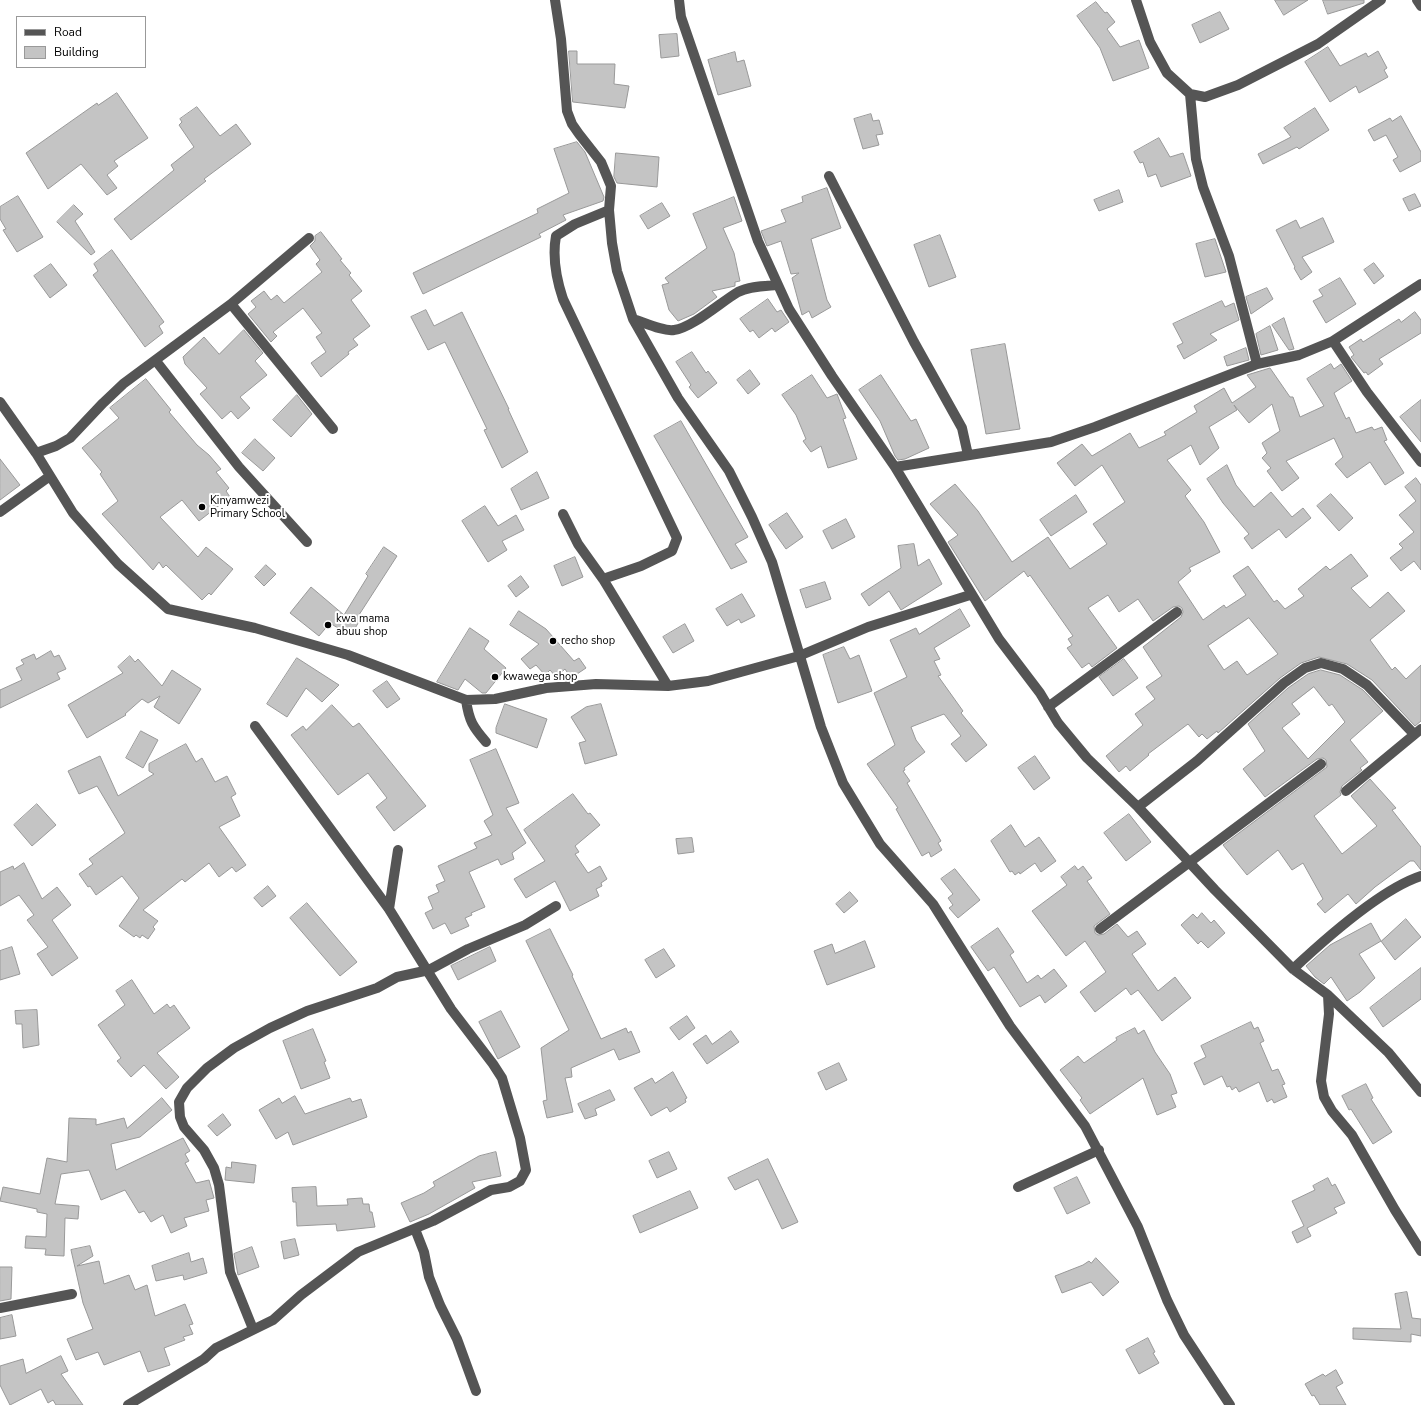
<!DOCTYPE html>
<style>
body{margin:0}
#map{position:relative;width:1421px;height:1405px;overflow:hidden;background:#fff;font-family:"Nunito Sans",sans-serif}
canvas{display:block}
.legend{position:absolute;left:16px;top:16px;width:130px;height:52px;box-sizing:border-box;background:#fff;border:1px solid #999;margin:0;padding:5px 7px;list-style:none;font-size:12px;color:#000}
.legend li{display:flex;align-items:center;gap:8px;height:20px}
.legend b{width:20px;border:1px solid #999}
</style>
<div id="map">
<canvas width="1421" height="1405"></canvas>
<ul class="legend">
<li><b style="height:5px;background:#555"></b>Road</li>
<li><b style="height:11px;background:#c4c4c4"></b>Building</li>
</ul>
</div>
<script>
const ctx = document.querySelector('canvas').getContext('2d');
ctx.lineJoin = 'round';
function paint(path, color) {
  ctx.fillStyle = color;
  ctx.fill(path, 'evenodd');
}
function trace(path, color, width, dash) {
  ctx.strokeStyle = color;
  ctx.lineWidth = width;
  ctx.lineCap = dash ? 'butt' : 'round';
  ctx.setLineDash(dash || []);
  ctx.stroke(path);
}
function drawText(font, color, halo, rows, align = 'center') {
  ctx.font = font + ' "Nunito Sans",sans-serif';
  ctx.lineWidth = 4;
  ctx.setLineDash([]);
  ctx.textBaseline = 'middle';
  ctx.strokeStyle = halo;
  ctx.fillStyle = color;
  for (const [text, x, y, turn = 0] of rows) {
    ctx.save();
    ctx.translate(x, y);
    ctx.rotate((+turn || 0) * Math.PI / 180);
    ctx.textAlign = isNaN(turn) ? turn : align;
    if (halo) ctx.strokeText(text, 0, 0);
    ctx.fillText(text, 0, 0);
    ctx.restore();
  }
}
const building = new Path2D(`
 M1275,0H1308L1284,15Z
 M1323,0H1364V3L1328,14Z
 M1096,2L1105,13L1107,12L1115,22L1107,29L1120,47L1139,40L1149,68L1113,81L1100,48L1077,16Z
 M1220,12L1229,29L1200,43L1192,25Z
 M677,34L679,56L661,58L659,35Z
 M1328,47L1340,66L1366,53L1368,57L1378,51L1387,68L1384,70L1388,77L1359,93L1356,86L1330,102L1305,62Z
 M569,51H577V64H615L614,84L629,86L625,108L573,102Z
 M735,52L737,62L744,60L751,86L718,95L708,60Z
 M117,93L148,138L114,161L118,166L107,175L117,188L107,195L81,164L48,189L26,153L97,103L98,105Z
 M197,107L220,136L236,124L251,144L204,179L206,181L131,240L114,219L174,170L171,165L194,147L179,125L182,122L180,119Z
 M1315,108L1329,130L1299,149L1297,147L1263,164L1258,154L1291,137L1284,128Z
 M871,114L873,121L879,120L883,134L876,135L879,145L863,149L854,119Z
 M1401,116L1421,152V161L1400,172L1393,160L1398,157L1386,135L1374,141L1368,130L1390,118L1392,121Z
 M1159,138L1170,157L1183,153L1191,176L1161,187L1156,174L1148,177L1143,162L1140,163L1134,152Z
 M577,142L585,152L604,197L603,201L563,215L566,220L539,234L541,237L423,294L413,273L538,213L537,209L569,193L554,149Z
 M616,153L659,157L657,187L617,183L614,177Z
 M827,188L841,228L811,239L827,300L831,307L812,318L809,311L802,315L792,278L799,273L791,274L781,241L767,246L761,231L786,222L781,210L803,202L802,197Z
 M1119,190L1123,202L1099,211L1094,200Z
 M1415,194L1421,206L1409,211L1403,199Z
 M18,196L43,237L17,252L3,230L6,229L0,219V207Z
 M734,197L742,221L723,228L734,253L740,281L735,282V286L712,291L717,297L694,314L678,321L669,310L662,285L669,283L665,278L707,248L693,214Z
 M662,203L670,216L648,229L640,216Z
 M74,205L83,214L75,221L95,252L91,255L57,222Z
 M1323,218L1334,242L1302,257L1312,272L1301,280L1294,268L1295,267L1276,230L1296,220L1300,228Z
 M321,232L342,259L340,260L351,273L349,275L362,291L351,300L370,326L353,339L358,345L348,352L349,354L321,377L311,363L326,352L316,337L322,333L303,308L273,332L277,336L271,342L248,314L256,307L251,301L264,291L271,300L277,295L284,303L322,272L316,264L320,260L310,246L315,241V236Z
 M940,235L956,277L929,287L914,245Z
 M1215,239L1226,272L1205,277L1196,244Z
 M112,250L164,322L159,326L163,333L145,347L93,275L98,271L94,264Z
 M1374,263L1384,276L1374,284L1364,270Z
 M51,264L67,285L50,298L34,276Z
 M1340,278L1356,304L1326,323L1313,301L1323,296L1319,290Z
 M1267,288L1273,299L1251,314L1246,297Z
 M768,299L777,312L781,310L789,322L775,332L772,328L759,338L753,330L750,332L740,319Z
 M1222,301L1225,307L1234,303L1239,320L1210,334L1217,340L1184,359L1177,346L1183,343L1173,324Z
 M426,310L434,326L462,312L509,409H508L528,452L502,468L484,430L487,429L445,342L428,350L411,317Z
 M1415,312L1421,320V333L1379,359L1383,364L1368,375L1366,372L1364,373L1351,357L1354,355L1349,347L1361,339L1363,342L1399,319L1401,322Z
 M1284,318L1294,349L1289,350L1272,325Z
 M1270,326L1278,350L1261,355L1256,334Z
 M244,330L263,353L255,361L267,375L240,397L250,408L238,419L231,411L222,419L200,394L207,388L185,364L183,357L204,337L219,354Z
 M1005,344L1020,429L986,434L971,350Z
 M1246,348L1249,360L1227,366L1224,357Z
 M692,352L706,373L708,371L717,383L698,398L689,387L691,385L676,362Z
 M1331,364L1334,369L1341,364L1352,381L1334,393L1346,419L1349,417L1356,433L1372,427L1374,430L1382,427L1387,440L1384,441L1404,473L1385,485L1370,462L1347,478L1335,464L1343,457L1334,438L1286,461L1299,478L1282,491L1267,471L1271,468L1262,458L1267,453L1262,443L1280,431L1272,404L1249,423L1234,405L1237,410L1209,427L1219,448L1200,465L1191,445L1167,460L1191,490L1185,496L1204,522L1220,552L1189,568L1191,571L1178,582L1203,620L1224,605L1226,608L1246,595L1233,576L1248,566L1274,602L1277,600L1285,609L1304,596L1298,589L1326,566L1330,570L1351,554L1368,576L1351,588L1370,608L1388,592L1405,611L1370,640L1392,670L1395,667L1406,679L1421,665V721L1415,726L1372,680L1347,664L1319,657L1301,663L1280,678L1218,733L1217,731L1207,739L1202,734L1199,737L1188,724L1148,754L1149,755L1130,771L1126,766L1119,772L1106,756L1143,725L1135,714L1155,699L1146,687L1162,676L1143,647L1181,617L1183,612L1182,608L1179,606L1173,607L1153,621L1138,599L1119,612L1108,595L1088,608L1117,648L1092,667L1089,663L1082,668L1067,648L1072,645L1068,639L1073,636L1030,575L1028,577L1024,571L985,601L948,542L958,535L930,504L955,484L978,511L1012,562L1048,537L1070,569L1107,544L1093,524L1125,502L1102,465L1075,486L1057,463L1082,444L1092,456L1130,433L1139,448L1166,435L1164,432L1197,412L1194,406L1224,388L1232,403L1256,387L1247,375L1270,368L1290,397H1293L1300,417L1324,406L1307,379ZM1249,618L1278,654L1247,675L1237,661L1224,670L1208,646Z
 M750,370L760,384L748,394L737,380Z
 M812,375L827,398L837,394L846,418L843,419L857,459L828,468L821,446L811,452L803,441L806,439L796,415L782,395Z
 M881,375L911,421L916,419L929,448L905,459L898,460L895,456L880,421L859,390Z
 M146,379L171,410L169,412L197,445L209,455L221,469L216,472L229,488L226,491L230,497L199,521L182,500L160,517L198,557L206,547L233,569L211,595L209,593L202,600L166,565L163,568L159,562L153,570L102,514L118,501L100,474L102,472L82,448L119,418L110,408Z
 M297,395L312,414L291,437L273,420Z
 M1421,400V442L1400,417Z
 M681,421L748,537L735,544L747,562L731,569L654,436Z
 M255,439L275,458L263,471L242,453Z
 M0,459L20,485L0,500Z
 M1227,465L1236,485L1254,507L1271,492L1292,517L1303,508L1311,518L1286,538L1279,529L1252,549L1244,538L1249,534L1223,503L1207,479Z
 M537,472L549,498L521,510L511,489Z
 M1416,478L1421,485V570L1414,561L1401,571L1390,558L1403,548L1399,544L1414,532L1399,515L1416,501L1405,487Z
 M1331,494L1353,518L1339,531L1317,506Z
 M1076,495L1087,512L1051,536L1040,520Z
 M485,506L498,526L516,515L524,530L502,541L507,550L488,562L462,521Z
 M787,513L803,537L786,549L769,525Z
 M846,519L855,537L832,549L823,531Z
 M914,544L918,566L929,559L942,584L901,610L889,591L869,606L861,594L901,568L898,546Z
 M384,547L397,556L357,618L360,620L354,630L351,628L347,634L330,623L319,636L290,613L311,587L344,615L368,576L366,574Z
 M575,557L583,577L562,586L554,566Z
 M266,565L276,574L264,586L255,577Z
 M521,576L529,587L516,597L508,586Z
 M825,582L831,599L806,608L800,590Z
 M742,594L755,616L741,623L739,619L727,626L716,609Z
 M960,609L970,626L934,648L940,659L934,661L941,675L938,676L963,711L961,713L987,745L966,762L951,744L961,736L944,714L911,727L916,740L925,752L904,768L905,770L903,771L910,781L907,783L941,841L938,843L942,850L931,857L929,852L922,856L896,809L898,808L867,764L895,745L874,693L907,677L890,640L916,628L919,634Z
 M519,611L546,629L574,661L579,658L586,668L571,678L565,669L556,677L550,670L545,675L536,665L530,669L521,659L539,644L510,625Z
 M685,624L694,641L673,653L663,637Z
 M470,628L489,641L484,649L506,668L486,693H482L465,679L458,690L437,682Z
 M844,647L850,659L859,655L872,691L838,703L823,655Z
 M51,651L54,657L59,655L66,669L57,673L60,679L0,708V690L22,680L16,668L24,664L21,660L34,654L36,659Z
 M130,656L135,662L138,659L162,686L172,670L201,689L179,724L154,707L160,696L148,703L142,699L125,714L126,715L87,738L68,705L123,673L118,667Z
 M297,658L339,685L322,702L306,688L287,717L267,704Z
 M1124,659L1138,678L1113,696L1099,677Z
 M1321,670L1340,675L1363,690L1383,711L1350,740L1368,762L1360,768L1362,770L1342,786L1340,792L1341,795L1314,816L1342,854L1377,826L1351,796L1370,779L1396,808L1392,810L1421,847V870L1414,861H1410L1375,887L1356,904L1348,894L1325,913L1317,904L1323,899L1303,863L1292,870L1278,850L1247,875L1223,845L1327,767L1326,760L1323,758L1317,759L1265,797L1243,769L1265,751L1248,724L1288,688L1308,674ZM1314,687L1329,706L1332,704L1345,722L1308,759L1282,728L1300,714L1292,704Z
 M387,681L400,699L387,708L373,691Z
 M505,704L547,719L537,748L496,733V728Z
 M601,704L617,755L585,764L579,743L586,741L571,717L586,707Z
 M332,705L353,727L359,723L426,806L394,831L376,807L387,798L368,773L338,795L291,735L303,726L306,730Z
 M141,731L158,740L143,768L126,758Z
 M186,744L196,762L202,758L215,782L227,776L236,794L231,797L240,816L219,827L246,865L236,872L232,867L219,877L209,863L185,882L182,879L143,910L158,921L153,927L155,929L148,939L142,935L140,938L136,935L134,937L119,926L139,898L122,876L96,895L90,886L88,887L79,874L93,864L89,859L125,833L97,786L79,794L68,771L100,756L118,796L154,774L149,771V764Z
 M496,749L519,803L506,808L526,843L512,853L514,859L501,865L498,859L469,872L485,907L471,913L472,915L465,918L469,926L451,934L445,923L433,929L425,913L433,909L428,897L439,892L436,885L445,881L438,866L477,848L474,843L492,835L484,821L493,815L470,760Z
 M1035,756L1050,778L1034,790L1018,768Z
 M573,794L588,814L590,813L600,825L575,846L579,852L575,854L588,873L600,866L607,879L601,883L602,886L596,889L599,896L570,911L555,881L526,898L514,879L545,861L524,830Z
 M37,804L56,825L32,846L14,825Z
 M1129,814L1151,842L1126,861L1104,833Z
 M1011,825L1025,847L1039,837L1056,861L1041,872L1035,863L1020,874L1019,872L1015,875L1012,871L1010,872L991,841Z
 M692,838L694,852L678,854L676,839Z
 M24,863L42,899L57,887L71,905L52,920L78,958L52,976L37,954L48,947L27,920L34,915L19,895L0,906V872L13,866L14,869Z
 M1075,866L1078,870L1083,866L1092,878L1087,881L1110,914L1094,926L1095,933L1098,935L1104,934L1117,924L1128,937L1137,931L1146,944L1132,954L1158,991L1175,977L1191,998L1162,1021L1138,990L1131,995L1126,988L1095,1012L1080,992L1106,972L1085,941L1066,956L1032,911L1067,885L1061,877Z
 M955,869L980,900L958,918L949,908L953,905L948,898L953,894L941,879Z
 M268,886L276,896L262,907L254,898Z
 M850,892L858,901L844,913L836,904Z
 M307,903L357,962L340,976L290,918Z
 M1202,913L1211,923L1214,920L1225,933L1208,948L1201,941L1198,944L1181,925L1193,914L1197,918Z
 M1406,919L1421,937L1395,960L1381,941L1359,954L1375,978L1360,992L1347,1001L1331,977L1324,984L1315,977L1306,966L1330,945L1371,923L1381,941Z
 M998,928L1014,952L1010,955L1027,983L1038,975L1041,979L1054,969L1067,986L1045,1003L1040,995L1020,1007L994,967L988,971L971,947Z
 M550,929L573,975L572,976L601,1039L626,1028L628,1033L631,1031L640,1052L619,1060L614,1049L571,1068L572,1077L565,1078L573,1112L547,1118L543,1101L547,1100L541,1048L569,1030L526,941Z
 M865,941L875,967L827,985L814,951L832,944L835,953Z
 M12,947L20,974L0,980V951Z
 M490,947L496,961L458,980L451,966Z
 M664,949L675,966L656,978L645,960Z
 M1421,968V999L1383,1027L1370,1008Z
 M132,980L154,1014L167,1004L170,1008L174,1005L190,1028L157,1053L179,1077L166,1089L144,1065L131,1077L117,1061L121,1058L98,1025L125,1005L116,991Z
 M37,1010L39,1045L23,1048L22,1024H16L15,1011Z
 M501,1011L520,1047L498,1059L479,1022Z
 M687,1016L695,1028L679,1040L670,1028Z
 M1251,1022L1254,1029L1258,1027L1264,1041L1260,1043L1272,1071L1278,1069L1285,1084L1282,1085L1287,1097L1274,1103L1272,1099L1267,1102L1259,1082L1239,1092L1236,1087L1232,1090L1230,1086L1227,1087L1222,1076L1204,1085L1194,1063L1206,1057L1201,1046Z
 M1135,1028L1138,1034L1144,1030L1155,1052L1170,1074L1177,1093L1171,1095L1176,1107L1157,1115L1143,1078L1090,1114L1080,1100L1082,1098L1060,1070L1078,1056L1084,1063L1117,1040L1116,1038Z
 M313,1029L326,1061L324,1062L330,1078L301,1089L283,1041Z
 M731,1031L739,1042L707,1064L693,1044L706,1035L712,1044Z
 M839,1063L847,1080L826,1090L818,1073Z
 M673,1072L687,1098L685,1099L686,1102L670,1112L667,1107L651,1116L634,1088L652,1078L655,1083Z
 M1366,1084L1373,1098L1371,1099L1392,1132L1373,1144L1351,1109L1349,1110L1342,1096Z
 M610,1090L615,1100L595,1109L597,1115L585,1119L578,1104Z
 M295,1096L305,1114L350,1098L352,1102L361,1099L367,1117L293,1145L288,1132L276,1139L259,1110L279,1098L282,1103Z
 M162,1098L172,1110L140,1137L111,1144L116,1170L183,1138L190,1151L185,1154L189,1161L185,1163L196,1183L209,1180L214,1198L206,1200L209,1211L184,1218L187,1226L171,1233L163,1215L151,1222L144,1211L139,1213L125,1190L101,1200L89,1170L61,1174L55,1204L79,1206L78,1219L65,1218L64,1256L45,1255L46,1249L25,1248L26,1236L46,1237L47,1214L37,1212V1209L0,1201L3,1187L40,1194L47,1158L67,1162L69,1118L96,1119V1125L124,1118L127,1128Z
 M223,1114L231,1125L217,1136L208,1126Z
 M496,1152L501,1176L472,1182L475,1188L429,1214L410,1222L401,1203L424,1193L435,1186L433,1182L479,1156Z
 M669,1152L677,1169L657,1178L649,1161Z
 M768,1159L798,1222L782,1229L758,1179L735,1190L728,1178Z
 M232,1162L256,1165L254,1183L225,1180L226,1167L231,1168Z
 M1077,1177L1090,1203L1067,1214L1054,1188Z
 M1328,1178L1332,1186L1335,1184L1345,1203L1334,1208L1337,1213L1307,1228L1311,1236L1297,1243L1292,1232L1304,1226L1292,1201L1315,1190L1313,1186Z
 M316,1187L317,1206L348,1205L347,1199L362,1198L363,1204H369L370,1212H372L375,1227L337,1231L336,1224L297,1226L296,1202H293L292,1188Z
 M690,1191L698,1208L640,1233L633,1216Z
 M295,1239L299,1255L284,1259L281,1242Z
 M90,1246L93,1256L77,1266L99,1261L104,1284L129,1275L135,1290L147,1285L155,1316L185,1304L193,1324L189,1325L193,1334L183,1337L185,1340L164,1348L170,1365L148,1372L140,1351L104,1365L98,1352L76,1360L67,1339L93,1329L83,1303L71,1250Z
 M252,1247L259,1267L238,1275L234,1254Z
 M189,1253L191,1262L203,1258L207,1273L184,1280L183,1275L156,1281L152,1266Z
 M1096,1258L1119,1282L1103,1296L1091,1282L1062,1293L1055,1276L1083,1265L1089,1261L1091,1263Z
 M0,1267H12L11,1299L0,1301Z
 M1407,1292L1412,1318L1421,1319V1336L1411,1334V1342L1353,1339V1328L1401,1329L1395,1294Z
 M12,1315L16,1336L0,1339V1318Z
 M1148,1338L1155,1352L1153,1353L1159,1363L1139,1374L1126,1350Z
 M61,1356L68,1371L61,1374L83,1405H56L53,1400L48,1403L41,1389L10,1405L0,1385V1366L23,1359L26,1373Z
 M1336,1370L1343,1383L1336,1387L1346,1405H1320L1314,1395L1312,1396L1305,1384L1323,1374L1325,1376Z`);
paint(building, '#c4c4c4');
trace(building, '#999', 1);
trace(new Path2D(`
 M555,0L561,39L567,111L572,124L579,134L601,162L611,186L609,210L612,243L617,271L633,319L678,398L729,471L752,517L772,562L821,727L843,783L880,844L933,904L1010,1026L1085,1126L1138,1227L1167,1300L1184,1335L1230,1405
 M679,0L681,17L758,241L789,309L832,376L895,467L999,639L1040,693L1058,723L1087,758L1138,807L1215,890L1293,969L1328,995L1388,1052L1421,1092
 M1136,0L1150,42L1167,73L1190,94L1205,97L1238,85L1318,44L1381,0
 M1417,0L1421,6
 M1190,94L1196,159L1203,187L1229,256L1257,364
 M829,176L914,342L962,428L968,455
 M231,304L333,429
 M633,319C643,322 664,332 674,330C692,328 721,302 738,292C749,286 764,286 777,285
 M1333,341L1367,392L1421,462
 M156,361L239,467L307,542
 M0,402L36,453L73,513L118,564L168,609L255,628L348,655L466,700L495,699L546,688L596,684L668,686L708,681L799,656L868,627L970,595
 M36,453L56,446L70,438L103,403L123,384L231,304L309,238
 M895,467L1051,442L1095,427L1257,364L1299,355L1333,341L1421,284
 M0,512L50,476
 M563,514L578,544L603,579L668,686
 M603,579L641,566L672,551L677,538L563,299C556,278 552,258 556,236L575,224L609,210
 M466,700C469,721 473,727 486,742
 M1048,707L1177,612
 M255,726L389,909
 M1346,791L1421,729
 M1138,807L1197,761L1284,683L1305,668L1321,663L1343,669L1367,685L1414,734
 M1100,929L1321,764
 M1293,969C1324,940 1381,889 1421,876
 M1328,995L1329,1014L1321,1081L1324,1097L1332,1111L1352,1135L1395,1210L1421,1251
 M1018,1187L1099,1150
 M415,1229L424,1252L429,1277L440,1305L457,1339L476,1391
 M0,1308L72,1294
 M253,1329L230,1272L219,1185L214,1168L204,1150L184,1127L180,1117L179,1102L187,1088L207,1068L234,1048L270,1028L307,1011L377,988L397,977L429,970L468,949L525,925L556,906
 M128,1405L204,1359L216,1348L273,1320L301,1295L358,1252L433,1221L491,1190L509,1187L520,1181L526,1170L520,1138L502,1078L493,1064L451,1009L389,909L398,850`), '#555', 10);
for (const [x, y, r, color] of [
 [202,507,4,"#000"],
 [328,625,4,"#000"],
 [553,641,4,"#000"],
 [495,677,4,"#000"]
]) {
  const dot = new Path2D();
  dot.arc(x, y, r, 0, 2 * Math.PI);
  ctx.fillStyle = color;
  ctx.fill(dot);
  trace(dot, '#fff', 1.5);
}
drawText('11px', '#000', '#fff', [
 ["Kinyamwezi",210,501],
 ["Primary School",210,514],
 ["kwa mama",336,619],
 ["abuu shop",336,632],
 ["recho shop",561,641],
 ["kwawega shop",503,677]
], 'left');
</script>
